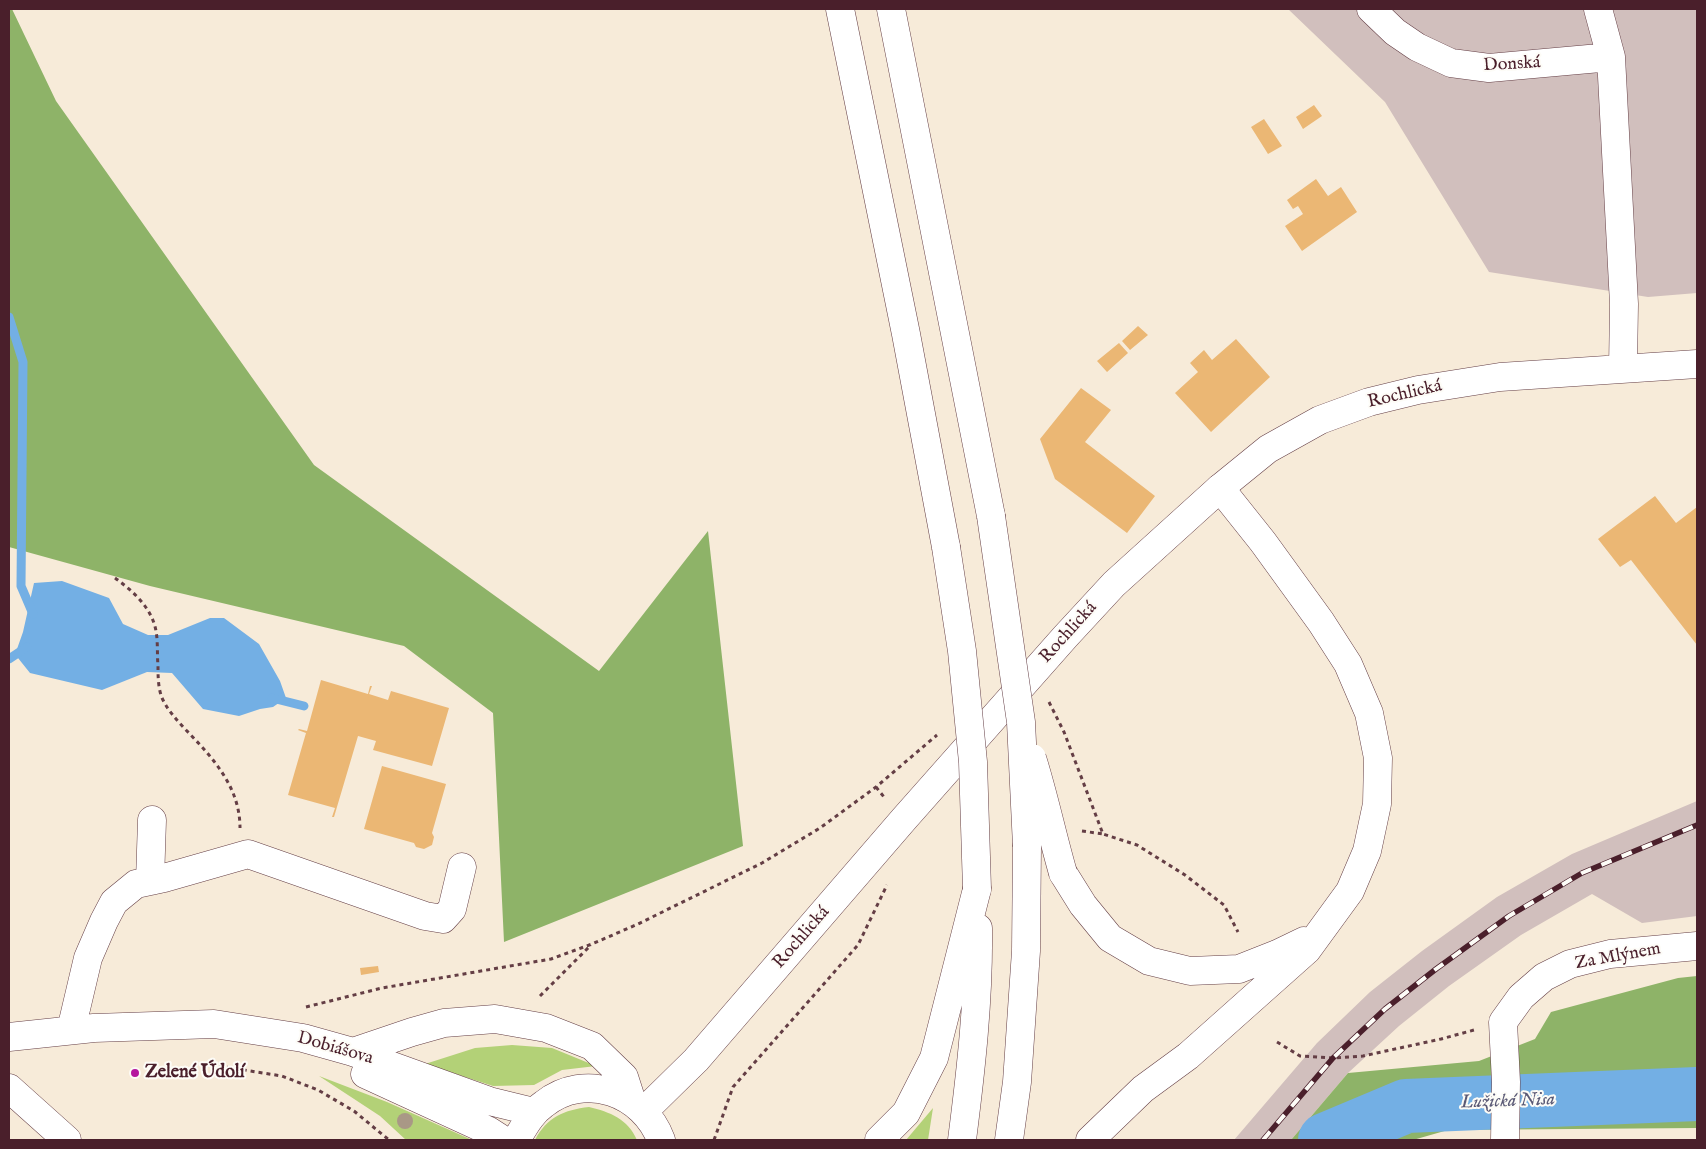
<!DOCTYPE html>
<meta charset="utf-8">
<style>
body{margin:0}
#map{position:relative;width:1706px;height:1149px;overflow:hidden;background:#f7ebd9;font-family:"IM FELL English",serif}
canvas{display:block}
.frame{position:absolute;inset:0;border:10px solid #4a1f2b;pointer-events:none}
</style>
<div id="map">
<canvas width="1706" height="1149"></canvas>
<div class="frame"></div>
</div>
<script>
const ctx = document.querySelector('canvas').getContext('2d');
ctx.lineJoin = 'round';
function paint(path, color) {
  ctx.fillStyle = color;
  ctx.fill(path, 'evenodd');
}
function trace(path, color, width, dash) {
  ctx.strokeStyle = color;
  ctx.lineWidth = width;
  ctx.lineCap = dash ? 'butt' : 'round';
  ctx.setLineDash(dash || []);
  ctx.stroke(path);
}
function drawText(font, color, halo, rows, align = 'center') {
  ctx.font = font + ' "IM FELL English",serif';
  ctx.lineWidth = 4;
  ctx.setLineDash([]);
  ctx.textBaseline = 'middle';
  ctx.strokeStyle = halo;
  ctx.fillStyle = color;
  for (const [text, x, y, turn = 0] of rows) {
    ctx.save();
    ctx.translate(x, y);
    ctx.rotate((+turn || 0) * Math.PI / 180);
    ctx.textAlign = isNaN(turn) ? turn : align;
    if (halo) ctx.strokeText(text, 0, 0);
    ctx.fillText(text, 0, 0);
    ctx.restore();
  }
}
paint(new Path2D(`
 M1288,9H1697V293L1648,297L1489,272L1385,102Z
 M1697,801V916L1642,923L1592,894L1521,935L1449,986L1399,1026L1348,1073L1291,1140H1234L1317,1043L1370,992L1422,951L1497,897L1572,854Z`), '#d1bfbd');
paint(new Path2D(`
 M512,1045L552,1048L596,1066L562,1070L534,1085L493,1086L425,1064L475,1048Z
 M319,1076L387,1102L472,1140H406L380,1116Z
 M589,1107C610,1112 628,1119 637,1140H535C547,1117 564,1110 589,1107Z
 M933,1108L928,1140H906Z`), '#b3d177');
paint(new Path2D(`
 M9,9H12L56,101L314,465L599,671L708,531L743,846L504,942L493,713L404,646L150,586L9,547Z
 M1697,976V1128L1448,1130L1413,1140H1291L1348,1073L1479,1061L1535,1039L1551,1012L1678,978Z`), '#8eb368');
paint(new Path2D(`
 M62,581L109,598L123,624L148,635H168L210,618H224L259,644L280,681L286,698L273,707L260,709L239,716L203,709L172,673L147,672L102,690L30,673L18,658L17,649L23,632L34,583Z`), '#73afe4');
trace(new Path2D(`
 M9,317L23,362L21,586L33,614
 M9,659L27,647
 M272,698L304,706`), '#73afe4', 9);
trace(new Path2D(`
 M1325,1140L1406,1106L1697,1094`), '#73afe4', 54);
paint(new Path2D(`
 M1314,105L1322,116L1303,129L1296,117Z
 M1264,119L1282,146L1268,154L1251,127Z
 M1316,179L1328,196L1341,187L1357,212L1302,251L1285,226L1303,214L1298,206L1293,209L1287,200Z
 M1138,326L1148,335L1130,350L1122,341Z
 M1236,339L1270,377L1211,432L1175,393L1198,372L1190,363L1204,350L1212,360Z
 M1119,343L1128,353L1107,372L1097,361Z
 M1081,388L1111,410L1085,442L1155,496L1127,533L1055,479L1040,439Z
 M1655,496L1676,523L1697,507V645L1631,560L1620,567L1598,539Z
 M321,680L368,694L370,686H372L369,694L388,700L391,691L449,708L432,766L373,750L376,741L358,736L334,817H332L335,808L288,795L306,733L298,730L299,729L307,731Z
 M382,766L446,784L432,833L434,837L432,845L424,849L416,847L414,843L364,829Z
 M378,966L379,972L361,975L360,968Z`), '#ebb774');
const minor = new Path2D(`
 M1371,9L1395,32L1417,47L1451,63L1489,68L1611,57
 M1598,9L1611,57L1624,304L1623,368
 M150,881L152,820
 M71,1030L88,958L104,921L114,902L136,884L164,878L248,854L425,916L443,919L452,909L462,867
 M9,1037L94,1028L214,1024L303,1038L353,1052L489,1101L534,1112
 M353,1052L412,1032L444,1023L495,1019L546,1028L592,1046L624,1077L632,1102
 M365,1074L489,1131L503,1140
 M9,1088L67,1140
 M644,1111L696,1060L904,819L1065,637L1114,584L1220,488L1268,449L1320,420L1369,402L1418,390L1500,377L1697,364
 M516,1140C524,1127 531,1113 544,1104C585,1071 644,1093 661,1140
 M1505,1140L1506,1082L1503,1022L1521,997L1544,977L1570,964L1610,954L1697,946`);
const highway = new Path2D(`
 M840,9L906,334L946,547
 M891,9L991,516
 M1063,873L1083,905L1110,938L1149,961L1190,971L1239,969L1277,954L1304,941
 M879,1140L906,1113L934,1058L977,889
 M962,1140C971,1070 979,999 978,928
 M1009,1140L1017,1082L1026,951L1027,846
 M1090,1140L1143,1089L1188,1056L1307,950L1350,891L1367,851L1377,804L1378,758L1369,713L1348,664L1321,622L1263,542L1220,488`);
trace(minor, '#643e45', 29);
trace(highway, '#643e45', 29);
trace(new Path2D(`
 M115,578C133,591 152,608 156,631C158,642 157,654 158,666C158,676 158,690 163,700C169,712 177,720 186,730C213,758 240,787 240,828
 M1049,702L1064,732L1103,834L1137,845L1185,875L1224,905L1238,932
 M876,787L884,797
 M1082,831L1103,834
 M540,996L591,945
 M306,1007L382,988L551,959L592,944L638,924L762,863L820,828L876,787L937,735
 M1277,1042L1300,1056L1333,1058L1363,1056L1441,1039L1474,1030
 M219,1066L282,1076L318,1090L354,1111L389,1140
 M714,1140L733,1087L858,945L887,885`), '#643e45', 3, [4, 4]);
trace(minor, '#fff', 28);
trace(highway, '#fff', 28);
const rail = new Path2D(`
 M1263,1140L1333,1058L1385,1009L1436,969L1509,916L1582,873L1697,825`);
trace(rail, '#4a1f2b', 5.5);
trace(rail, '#fdfcf7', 4, [11]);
const highwayBridge = new Path2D(`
 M991,516L1021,722L1027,846
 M946,547L962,651L973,762L977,889
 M1032,758C1044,796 1052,835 1063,873`);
trace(highwayBridge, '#643e45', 29, []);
trace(highwayBridge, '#fff', 28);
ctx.fillStyle = '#a99886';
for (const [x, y] of [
 [405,1121]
]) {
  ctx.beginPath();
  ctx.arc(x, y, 8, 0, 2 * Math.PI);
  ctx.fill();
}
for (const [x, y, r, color] of [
 [135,1073,5,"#b5179e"]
]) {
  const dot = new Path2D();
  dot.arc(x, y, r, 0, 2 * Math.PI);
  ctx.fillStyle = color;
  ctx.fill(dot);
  trace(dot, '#fdfcf7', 2);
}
drawText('18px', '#4a1f2b', '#fdfcf7', [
 ["Donská",1512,65,-3],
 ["Rochlická",1405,395,-13],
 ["Rochlická",1069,633,-48],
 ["Rochlická",802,938,-49],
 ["Za Mlýnem",1618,957,-10],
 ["Dobiášova",335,1049,16]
]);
drawText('bold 18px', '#4a1f2b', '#fdfcf7', [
 ["Zelené Údolí",145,1073]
], 'left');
drawText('italic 19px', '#5a5975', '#fdfcf7', [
 ["Lužická Nisa",1508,1102,-2]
]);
</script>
